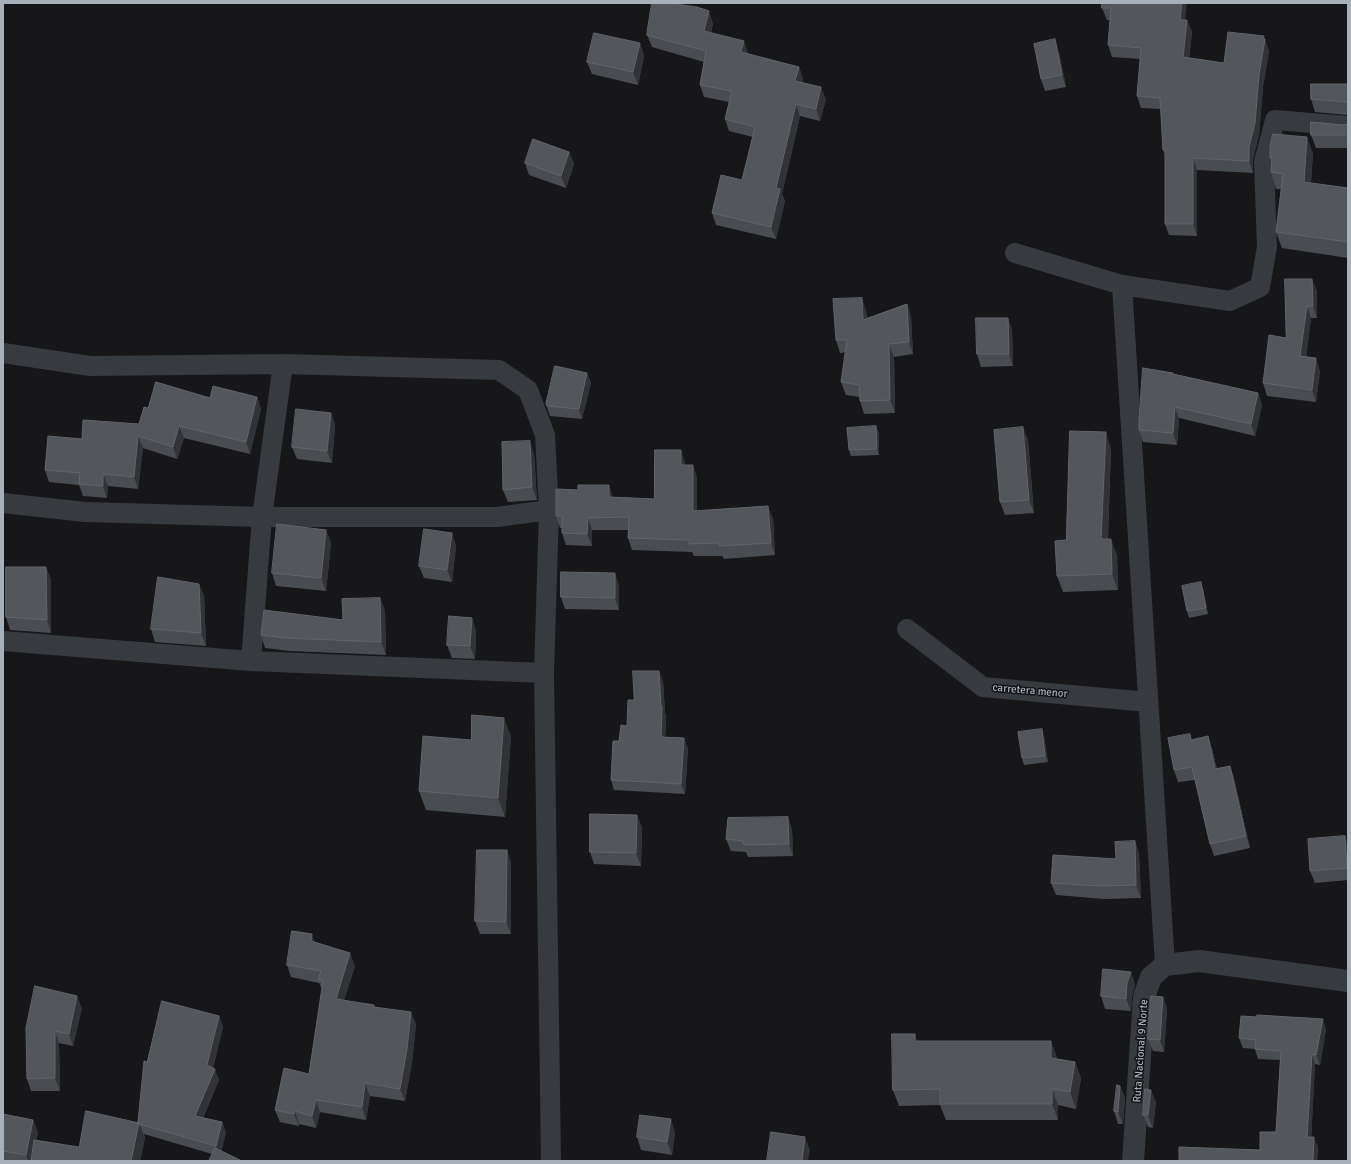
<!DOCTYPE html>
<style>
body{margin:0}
#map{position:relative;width:1351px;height:1164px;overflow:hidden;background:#171719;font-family:Signika,sans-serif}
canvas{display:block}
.frame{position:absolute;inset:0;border:4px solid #a8b1ba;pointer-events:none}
</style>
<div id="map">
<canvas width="1351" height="1164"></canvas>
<div class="frame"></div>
</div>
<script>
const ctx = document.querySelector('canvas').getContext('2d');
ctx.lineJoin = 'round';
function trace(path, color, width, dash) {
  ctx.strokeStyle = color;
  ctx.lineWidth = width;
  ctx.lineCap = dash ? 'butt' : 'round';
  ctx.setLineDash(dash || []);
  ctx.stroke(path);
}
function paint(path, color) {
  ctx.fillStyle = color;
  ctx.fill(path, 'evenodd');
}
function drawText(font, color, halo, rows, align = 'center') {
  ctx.font = font + ' Signika,sans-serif';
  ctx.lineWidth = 3;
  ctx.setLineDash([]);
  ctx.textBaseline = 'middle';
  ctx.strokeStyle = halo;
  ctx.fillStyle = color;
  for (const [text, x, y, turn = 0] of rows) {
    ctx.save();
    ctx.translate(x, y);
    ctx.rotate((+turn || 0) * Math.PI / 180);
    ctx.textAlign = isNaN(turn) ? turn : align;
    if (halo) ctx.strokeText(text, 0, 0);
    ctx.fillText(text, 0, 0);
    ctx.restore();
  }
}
trace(new Path2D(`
 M1015,253L1122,285L1230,301L1260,287L1267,247L1264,162L1275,120L1348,126
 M1122,285L1165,965
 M3,353L90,366L283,364L499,370L528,390L545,435L549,510L544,673L551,1161
 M3,503L85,512L262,517H497L549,510
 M907,629L983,687L1148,702
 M3,641L251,661L544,673
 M251,661L262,517L283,364`), '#373a3e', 20);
trace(new Path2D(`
 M1133,1161L1144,997L1151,977L1165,965L1199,961L1348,981`), '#373a3e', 22);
paint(new Path2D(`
 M1102,3L1187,20L1192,32L1189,58L1224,63L1268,48L1269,51L1263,87L1259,135L1253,159V173L1197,170V236L1169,235L1165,224V154L1163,150L1161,109L1141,108L1137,96L1140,59L1112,57L1108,45L1110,20H1107L1102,8Z
 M713,23L711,33L748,54L799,67L803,79L802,83L826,99L820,121L800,116L782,194L785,201L776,239L716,225L712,213L742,180L753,137L729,131L725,119L729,102L704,97L700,85L704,62L652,47L647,35Z
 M640,43L644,56L638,85L592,74L587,62Z
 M1059,52L1066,87L1045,91L1041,79Z
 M1348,84V115L1315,112L1311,99Z
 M1348,124V148H1316L1311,135L1342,125Z
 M569,152L574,164L566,188L529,175L525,163Z
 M1313,153L1311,183L1348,188V258L1282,248L1276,232L1281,189H1276L1271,172L1272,162L1270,158Z
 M1285,279L1317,291V318H1311L1306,357L1320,371L1316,402L1267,396L1263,383L1286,338Z
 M907,304L911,317L913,354L894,357L895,413L864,414L860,401V397L846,395L841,382L846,352L840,353L836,340L866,310L867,318Z
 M1008,318L1012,330L1013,366L981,367L977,354Z
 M587,373L591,383L582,419L550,416L546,404Z
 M1174,374L1258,393L1262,405L1255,436L1179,418L1177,445L1143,442L1139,430Z
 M257,397L261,409L250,454L184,438L177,459L143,448L138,489L108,486L107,498L83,496L79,485L49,482L45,470L82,439L139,424L148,408L210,398Z
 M331,413L335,425L332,463L297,459L292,447Z
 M879,433V455L851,456L849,450Z
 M1028,440L1034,513L1005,515L1000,502Z
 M1111,449L1108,539L1117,555L1118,590L1063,592L1057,576L1066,540Z
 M534,454L537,500L508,502L503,490Z
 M685,462V465L697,477V511L773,518L775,555L724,559L722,556H694L692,552L632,550L628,538V530H592V546L566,545L562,533V528H560L556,516L613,497L654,499Z
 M326,530L331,543L326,591L276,586L272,573Z
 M452,533L456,546L452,582L424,578L419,566Z
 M46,567L51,580V633L10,630L6,617Z
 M199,584L204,596L206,646L155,642L151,629Z
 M619,585V610L565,609L561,597Z
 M1203,589L1208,614L1189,618L1187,611Z
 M380,598L385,611L386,655L290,651L265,648L261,635L343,620Z
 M476,630L475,659L452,658L447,645Z
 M663,681L665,713L666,717L665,737L684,738L688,749L685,794L614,790L611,780L619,741L627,726L634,700Z
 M1190,734L1192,740L1212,748L1217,769L1230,766L1234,778L1250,848L1214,856L1210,844L1195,780L1178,782L1174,770Z
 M511,736L505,817L426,810L419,791Z
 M1044,736L1048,762L1024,765L1022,758Z
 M637,815L642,828L641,866L594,864L590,852Z
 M792,829L793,856L748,857L746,852L731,851L726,839Z
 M1135,841L1139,854L1141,898L1104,899L1056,895L1051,883L1116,859Z
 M1348,845V880L1315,883L1310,871Z
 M507,850L511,863V934H480L475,921Z
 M315,943L355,966L344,1000L375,1007L416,1024L412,1062L405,1101L370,1096L366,1120L320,1112L316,1128L299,1124V1126L280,1122L275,1110L309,1074L322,989L319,983L291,977L287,965Z
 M1135,984L1132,996L1131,1011L1105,1009L1101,996Z
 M1163,997L1167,1009L1164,1052L1153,1051L1148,1039Z
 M82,1008L73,1046L59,1043L60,1091H31L27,1079L26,1028Z
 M219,1016L223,1027L213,1068L219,1080L203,1118L222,1122L226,1133L221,1151L212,1154L144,1134L145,1138L140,1161H3V1114L33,1120L38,1133L36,1141L79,1147L138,1122L147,1062Z
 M1326,1029L1320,1065L1315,1064L1311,1137L1318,1147L1317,1161H1179L1260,1150L1276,1132L1280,1060L1258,1059L1255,1049L1243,1048L1239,1038Z
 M917,1041L1057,1057V1059L1075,1062L1081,1078L1076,1109L1058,1105V1120H946L940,1105L899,1106L893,1090Z
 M1120,1086L1125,1098L1123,1124H1118L1114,1111Z
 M1156,1102L1153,1128L1148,1127L1143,1115Z
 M675,1132L672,1155L641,1150L637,1137Z`), '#494d51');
paint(new Path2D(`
 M1182,3H1187L1184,31L1180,20Z
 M709,11L713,23L708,43L704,31Z
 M1187,20L1192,32L1188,69L1183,57Z
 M1264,36L1269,51L1263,87L1259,135L1253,159V173L1249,161V147Z
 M1055,39L1059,52L1066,87L1062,75Z
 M744,41L748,53L745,64L741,52Z
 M640,43L644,56L638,85L633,72Z
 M799,67L803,79L799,93L795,81Z
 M821,87L826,99L820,121L816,109Z
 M796,104L800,116L782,194L785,201L776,239L771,227L776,188Z
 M1307,137L1313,153L1310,198L1304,182Z
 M569,152L574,164L566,188L561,176Z
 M1193,158L1197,170V236L1193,224Z
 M1312,279L1317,291V318L1313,306Z
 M862,298L866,310L868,332L863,320Z
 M907,304L911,317L913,354L909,342Z
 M1307,306L1311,318L1305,369L1300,356Z
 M1008,318L1012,330L1013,366L1009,354Z
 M889,344L894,357L895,413L890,400Z
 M1316,358L1320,371L1316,402L1312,390Z
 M587,373L591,383L582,419L579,409Z
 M1258,393L1262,405L1255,436L1251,424Z
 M257,397L261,409L250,454L246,442Z
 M1175,407L1179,418L1177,445L1173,433Z
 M331,413L335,425L332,463L327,451Z
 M179,426L184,438L177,459L173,447Z
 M876,426L879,433V455L877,449Z
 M1023,427L1028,440L1034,513L1029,500Z
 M1106,432L1111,449L1107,556L1101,539Z
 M138,436L143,448L138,489L134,477Z
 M530,441L534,454L537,500L532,487Z
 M681,450L685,462V477L681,465Z
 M693,465L697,477V523L693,511Z
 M103,474L108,486L107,498L103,486Z
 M609,485L613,497H609Z
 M768,506L773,518L775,555L771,543Z
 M588,518L592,530V546L587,534Z
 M326,530L331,543L326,591L321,578Z
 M452,533L456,546L452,582L447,570Z
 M1111,539L1117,555L1118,590L1112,574Z
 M46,567L51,580V633L47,620Z
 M615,573L619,585V610L615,598Z
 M1201,582L1203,589L1208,614L1206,608Z
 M199,584L204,596L206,646L201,633Z
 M380,598L385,611L386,655L381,642Z
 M472,618L476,630L475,659L470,646Z
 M659,671L663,681L665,713L666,717L665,747L661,737V706Z
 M504,718L511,736L505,817L498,798Z
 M1042,729L1044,736L1048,762L1045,756Z
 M1208,736L1212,748L1219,781L1215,769Z
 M684,738L688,749L685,794L681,784Z
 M1230,766L1234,778L1250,848L1246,836Z
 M637,815L642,828L641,866L636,853Z
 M788,817L792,829L793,856L789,844Z
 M1345,836L1348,845V870L1347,868Z
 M1135,841L1139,854L1141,898L1136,885Z
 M507,850L511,863V934L506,922Z
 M312,934L317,947L311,941Z
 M350,953L355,966L340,1012L336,999Z
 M1131,972L1135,984L1132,996L1131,1011L1126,999L1127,983Z
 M77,996L82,1008L73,1046L69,1034Z
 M1163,997L1167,1009L1164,1052L1160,1040Z
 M411,1012L416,1024L412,1062L405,1101L400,1089Z
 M219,1016L223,1027L211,1076L207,1065Z
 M1323,1019L1326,1029L1320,1065L1316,1055Z
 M55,1031L59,1043L60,1091L55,1078Z
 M915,1034L920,1051L915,1041Z
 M1051,1041L1057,1057V1074L1051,1058Z
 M1312,1054L1315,1064L1311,1147L1307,1137Z
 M1075,1062L1081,1078L1076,1109L1070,1092Z
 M215,1069L219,1080L199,1126L195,1116Z
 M365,1083L370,1096L366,1120L362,1107Z
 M1120,1086L1125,1098L1123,1124L1118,1112Z
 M1052,1089L1058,1105V1120L1052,1104Z
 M1151,1090L1156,1102L1153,1128L1148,1115Z
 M316,1100L320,1112L316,1128L312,1116Z
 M295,1111L299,1124V1126L294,1114Z
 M671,1119L675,1132L672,1155L667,1142Z
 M33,1120L38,1133L32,1161H28L26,1155Z
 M222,1122L226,1133L220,1157L216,1146Z
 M139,1123L145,1138L140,1161H131Z
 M805,1137L810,1150L808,1161H802Z
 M1314,1137L1318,1147L1317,1161H1313Z`), '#313336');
const building = new Path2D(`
 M652,3H668L697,7L709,11L704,31L744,41L741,52L799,67L795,81L821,87L816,109L796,104L776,188L780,189L771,227L712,213L721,175L742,180L755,127L725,119L732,91L700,85L706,51L647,35Z
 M1102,3H1182L1180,20H1187L1183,57L1224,63L1228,32L1264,36L1263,39H1265L1259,75L1255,123L1249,147V161L1193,158V224H1165V150H1163L1160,98L1137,96L1141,48L1108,45L1111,8H1102Z
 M594,33L640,43L633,72L587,62Z
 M1055,39L1062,75L1041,79L1034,44Z
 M1311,84H1348V103L1345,102L1311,99Z
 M1311,122L1342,125L1348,124V135H1311Z
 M1273,134L1307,137L1304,182L1348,188V242L1276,232L1283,174L1271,172L1272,158H1270V147Z
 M533,139L569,152L561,176L525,163Z
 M1285,279H1312L1313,306H1307L1300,356L1316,358L1312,390L1263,383L1269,335L1286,338Z
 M862,298L863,320L907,304L909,342L889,344L890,400L860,401L859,385L841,382L847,340H836L833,299Z
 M976,318H1008L1009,354H977Z
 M555,366L587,373L579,409L547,406L546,404Z
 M1143,368L1173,373V374L1258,393L1251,424L1175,407L1173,433L1139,430V421Z
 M156,382L210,398L213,386L257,397L246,442L179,426L173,447L138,436L134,477L103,474V486L79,484L80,473L45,470L48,436L82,439L83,420L139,424L144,407L148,408Z
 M296,409L331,413L327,451L292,447Z
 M876,426L877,449L849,450L847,428Z
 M1023,427L1029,500L1000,502L994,430Z
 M1070,431L1106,432L1101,539H1111L1112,574L1057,576L1055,541L1066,540Z
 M530,441L532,487L503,490L502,442Z
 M655,450H681V465H693V511L768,506L771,543L719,546V543L689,544V540L628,538L629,517L588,518L587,534L562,533V516H556V489L578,490V485H609V497L654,499Z
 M277,524L326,530L321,578L272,573Z
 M424,529L452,533L447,570L419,566Z
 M6,567H46L47,620L6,617Z
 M561,572L615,573V598L561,597Z
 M158,577L199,584L201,633L151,629Z
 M1201,582L1206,608L1187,611L1182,586Z
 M380,598L381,642L285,638L261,635L264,610L343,620L342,599Z
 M449,616L472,618L470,646L447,645Z
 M633,671H659L661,706H662L661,737L684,738L681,784L611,780L613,741H619L621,725L627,726L628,700H634Z
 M472,715L504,718L498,798L419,791L423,736L471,740Z
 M1042,729L1045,756L1022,758L1018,732Z
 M1190,734L1191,740L1208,736L1215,769L1230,766L1246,836L1210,844L1192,767L1174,770L1168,738Z
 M590,814L637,815L636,853L590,852Z
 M788,817L789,844L744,845L743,841L726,839L728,818Z
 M1345,836L1347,868L1310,871L1308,839Z
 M1135,841L1136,885L1099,886L1051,883L1053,855L1116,859L1115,842Z
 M477,850H507L506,922L475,921Z
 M292,931L312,934L311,941L350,953L336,999L374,1005V1007L411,1012L407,1049L400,1089L365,1083L362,1107L316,1100L312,1116L295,1111L294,1114L275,1110L284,1068L309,1074L323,981L318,980L321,971L287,965Z
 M1103,969L1131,972L1127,983L1126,999L1101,996Z
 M35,986L77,996L69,1034L55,1031V1078L27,1079L26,1028Z
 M1151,996L1163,997L1160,1040L1148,1039Z
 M162,1001L219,1016L207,1065L215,1069L195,1116L222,1122L216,1146L139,1124V1123L138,1122L144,1061L147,1062Z
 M1257,1015L1323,1019L1316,1055L1312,1054L1307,1137H1314L1313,1161H1179V1147L1260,1150V1132H1276L1281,1051L1255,1049L1256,1040L1239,1038L1241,1016L1257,1017Z
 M892,1034H915V1041H1051V1058L1075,1062L1070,1092L1052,1089V1104H940V1089L893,1090Z
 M1117,1085L1120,1086L1118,1112L1114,1111Z
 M1145,1089L1151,1090L1148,1115H1143Z
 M86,1111L139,1123L131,1161H31L34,1140L79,1147Z
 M3,1114L33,1120L26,1155L3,1151Z
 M640,1115L671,1119L667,1142L637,1137Z
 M771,1132L805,1137L802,1161H767Z
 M215,1148L242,1161H209Z`);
paint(building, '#53575c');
trace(building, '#61656b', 1);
drawText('11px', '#a8b1ba', '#121214', [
 ["carretera menor",1030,691,5],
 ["Ruta Nacional 9 Norte",1141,1051,-86]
]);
</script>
